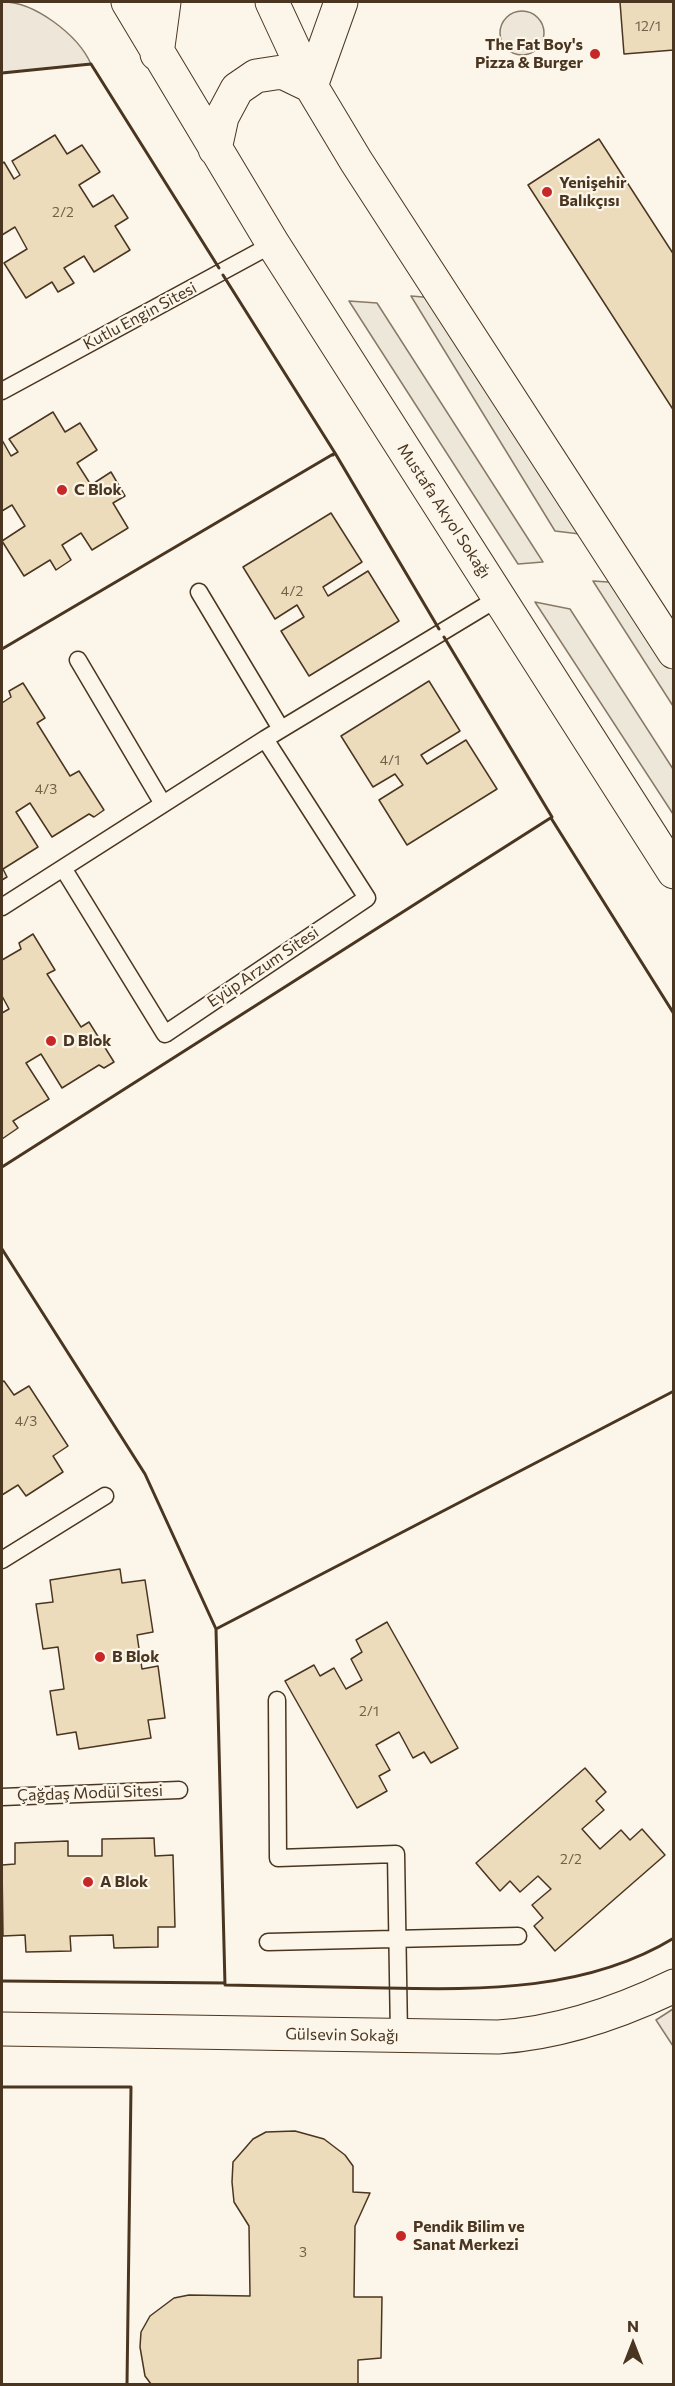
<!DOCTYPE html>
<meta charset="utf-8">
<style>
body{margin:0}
#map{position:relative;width:675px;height:2386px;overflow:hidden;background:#fbf6e9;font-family:Commissioner,sans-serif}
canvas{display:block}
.frame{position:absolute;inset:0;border:3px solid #4a3520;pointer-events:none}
.north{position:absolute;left:603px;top:2314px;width:60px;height:60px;-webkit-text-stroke:4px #fbf6e9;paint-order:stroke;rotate:0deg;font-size:16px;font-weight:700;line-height:24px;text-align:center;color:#4a3520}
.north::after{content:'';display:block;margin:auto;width:21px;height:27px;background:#4a3520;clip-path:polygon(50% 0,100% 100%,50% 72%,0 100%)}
</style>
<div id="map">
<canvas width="675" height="2386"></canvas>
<div class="frame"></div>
<div class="north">N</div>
</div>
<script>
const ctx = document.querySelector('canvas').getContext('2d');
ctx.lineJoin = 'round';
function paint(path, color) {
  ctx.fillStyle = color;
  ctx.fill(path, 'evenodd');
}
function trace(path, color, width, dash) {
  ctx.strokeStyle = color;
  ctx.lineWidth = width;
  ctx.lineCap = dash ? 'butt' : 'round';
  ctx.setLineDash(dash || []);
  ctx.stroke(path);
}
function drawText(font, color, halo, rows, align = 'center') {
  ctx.font = font + ' Commissioner,sans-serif';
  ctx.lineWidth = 4.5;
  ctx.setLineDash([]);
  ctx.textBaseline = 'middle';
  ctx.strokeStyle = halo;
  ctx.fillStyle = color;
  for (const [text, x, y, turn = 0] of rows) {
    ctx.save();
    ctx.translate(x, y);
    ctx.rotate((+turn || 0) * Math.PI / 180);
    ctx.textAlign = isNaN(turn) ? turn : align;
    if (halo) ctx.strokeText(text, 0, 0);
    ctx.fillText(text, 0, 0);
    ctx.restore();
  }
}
const green = new Path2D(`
 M2,2C34,1 78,35 91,64L2,73Z
 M500 33a22 22 0 1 1 44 0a22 22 0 1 1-44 0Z
 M673,2009V2046L656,2020Z`);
paint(green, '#ede6d9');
trace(green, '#887966', 1.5);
const parking = new Path2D(`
 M411,296L435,298L588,535L555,531Z
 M349,301L377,303L543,562L518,564Z
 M593,581L623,583L673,661V706Z
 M535,602L570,609L673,769V814Z`);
paint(parking, '#ede7d9');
trace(parking, '#887966', 1.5);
const building = new Path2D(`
 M620,2H674V50L624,54Z
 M55,135L67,154L82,145L100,172L79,185L93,207L113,195L128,218L115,226L130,250L94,272L84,256L64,268L74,283L58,292L52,282L26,298L4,263L27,249L15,227L2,235V164L4,162L14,179L20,175L12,161Z
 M599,139L674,255V411L528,185Z
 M53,412L65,432L80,423L97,450L77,463L91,485L111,472L125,496L113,503L128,528L92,550L81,533L62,545L71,560L56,570L50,560L24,576L2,541L25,526L12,505L2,511V440L11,456L18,452L9,439Z
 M331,513L362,562L323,587L328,596L368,571L399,621L309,676L281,631L304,617L297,605L275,619L243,567Z
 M429,681L460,731L421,755L427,764L466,740L497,789L407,845L379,800L403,785L395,774L373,787L341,736Z
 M23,683L45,718L37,723L70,776L79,771L104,810L94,817L89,814L52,837L30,803L16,812L38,847L3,869L7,877L2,880V703L11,697L9,691Z
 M33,934L55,970L47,974L81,1027L89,1022L114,1062L104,1068L99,1065L62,1088L41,1054L26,1063L49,1099L13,1121L18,1128L2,1139V1013L9,1009L2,996V960L21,949L19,943Z
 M4,1381L14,1395L29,1386L68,1446L53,1456L63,1472L26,1496L18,1485L2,1495V1382Z
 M120,1569L122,1583L145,1580L153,1632L137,1635L142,1669L158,1666L165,1718L148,1720L151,1738L79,1749L76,1732L57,1735L50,1691L64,1689L58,1647L43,1649L36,1604L53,1602L50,1580Z
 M387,1622L458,1748L431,1763L424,1752L413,1758L399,1732L376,1745L390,1770L379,1776L387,1791L357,1808L285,1681L314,1665L320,1676L334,1668L346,1689L362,1680L351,1659L362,1652L356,1640Z
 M585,1768L606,1792L596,1801L604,1810L582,1829L600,1849L621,1830L630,1840L642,1829L665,1855L555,1951L534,1926L543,1918L532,1905L551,1889L538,1876L520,1892L510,1881L500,1891L476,1863Z
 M154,1838L155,1856L173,1855L175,1927H158V1947L114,1948L113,1935L70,1936L71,1951L26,1952L25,1935L3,1936L2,1865L15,1864V1843L68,1841V1856H102V1839Z
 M295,2131L324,2139L345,2155L353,2166V2192L370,2193L355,2226L354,2297H382L381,2358L358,2360V2384H151L145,2376L140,2347L141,2332L150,2316L174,2298L189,2295L250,2296L249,2226L234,2202L232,2182L233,2162L253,2139L266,2132Z`);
paint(building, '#ecdcbc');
trace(building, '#4a3520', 1.5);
const lane = new Path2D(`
 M2,391L273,244
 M199,592L281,729
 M78,660L163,804
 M63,868L165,1034L367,898L265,739
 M2,907L265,739L500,597
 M2,1560L105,1496
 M277,1700L278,1858L396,1854L399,2036
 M2,1797L179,1790
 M268,1942L518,1936`);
const street = new Path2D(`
 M2,2029L498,2037C560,2033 618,2013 674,1986`);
const secondary = new Path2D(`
 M128,2L273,244L674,872
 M272,2L311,86L356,161L674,652
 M157,54L164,2
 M311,86L341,2
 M215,149L222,117L237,89L256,76L282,72L311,86`);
trace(lane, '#4a3520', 19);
trace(street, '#4a3520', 35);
trace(secondary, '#4a3520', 35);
trace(lane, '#fbf6e9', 16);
trace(street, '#fbf6e9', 33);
trace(secondary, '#fbf6e9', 33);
trace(new Path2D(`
 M2,73L91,64L219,268
 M223,275L335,453L333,455
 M2,649L335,453L439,629
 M551,818L674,1014
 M2,1167L552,817L444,637
 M2,1249L145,1474L216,1629
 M674,1391L216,1629L225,1985C278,1986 332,1987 385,1988C483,1990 587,1991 674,1938
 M2,1981L225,1983
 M2,2087H131L127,2384`), '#4a3520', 3);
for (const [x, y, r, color] of [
 [595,54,6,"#c62828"],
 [547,192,6,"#c62828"],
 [62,490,6,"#c62828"],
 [51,1041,6,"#c62828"],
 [100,1657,6,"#c62828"],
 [88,1882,6,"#c62828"],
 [401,2236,6,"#c62828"]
]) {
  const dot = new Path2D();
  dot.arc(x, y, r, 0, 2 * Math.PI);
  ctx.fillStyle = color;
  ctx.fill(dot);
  trace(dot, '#fbf6e9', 2);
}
drawText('14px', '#725f47', null, [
 ["12/1",648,26],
 ["2/2",63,212],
 ["4/2",292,591],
 ["4/1",390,760],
 ["4/3",46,789],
 ["4/3",26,1421],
 ["2/1",369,1711],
 ["2/2",571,1859],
 ["3",303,2252]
]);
drawText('bold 16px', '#4a3520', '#fbf6e9', [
 ["The Fat Boy's",583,45,"right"],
 ["Pizza & Burger",583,63,"right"],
 ["Yenişehir",559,183],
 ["Balıkçısı",559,201],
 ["C Blok",74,490],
 ["D Blok",63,1041],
 ["B Blok",112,1657],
 ["A Blok",100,1882],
 ["Pendik Bilim ve",413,2227],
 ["Sanat Merkezi",413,2245]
], 'left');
drawText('16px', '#4a3520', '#fbf6e9', [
 ["Kutlu Engin Sitesi",140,316,-28],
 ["Mustafa Akyol Sokağı",444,511,57],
 ["Eyüp Arzum Sitesi",263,967,-34],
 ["Çağdaş Modül Sitesi",90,1793,-2],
 ["Gülsevin Sokağı",342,2035,1]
]);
</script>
